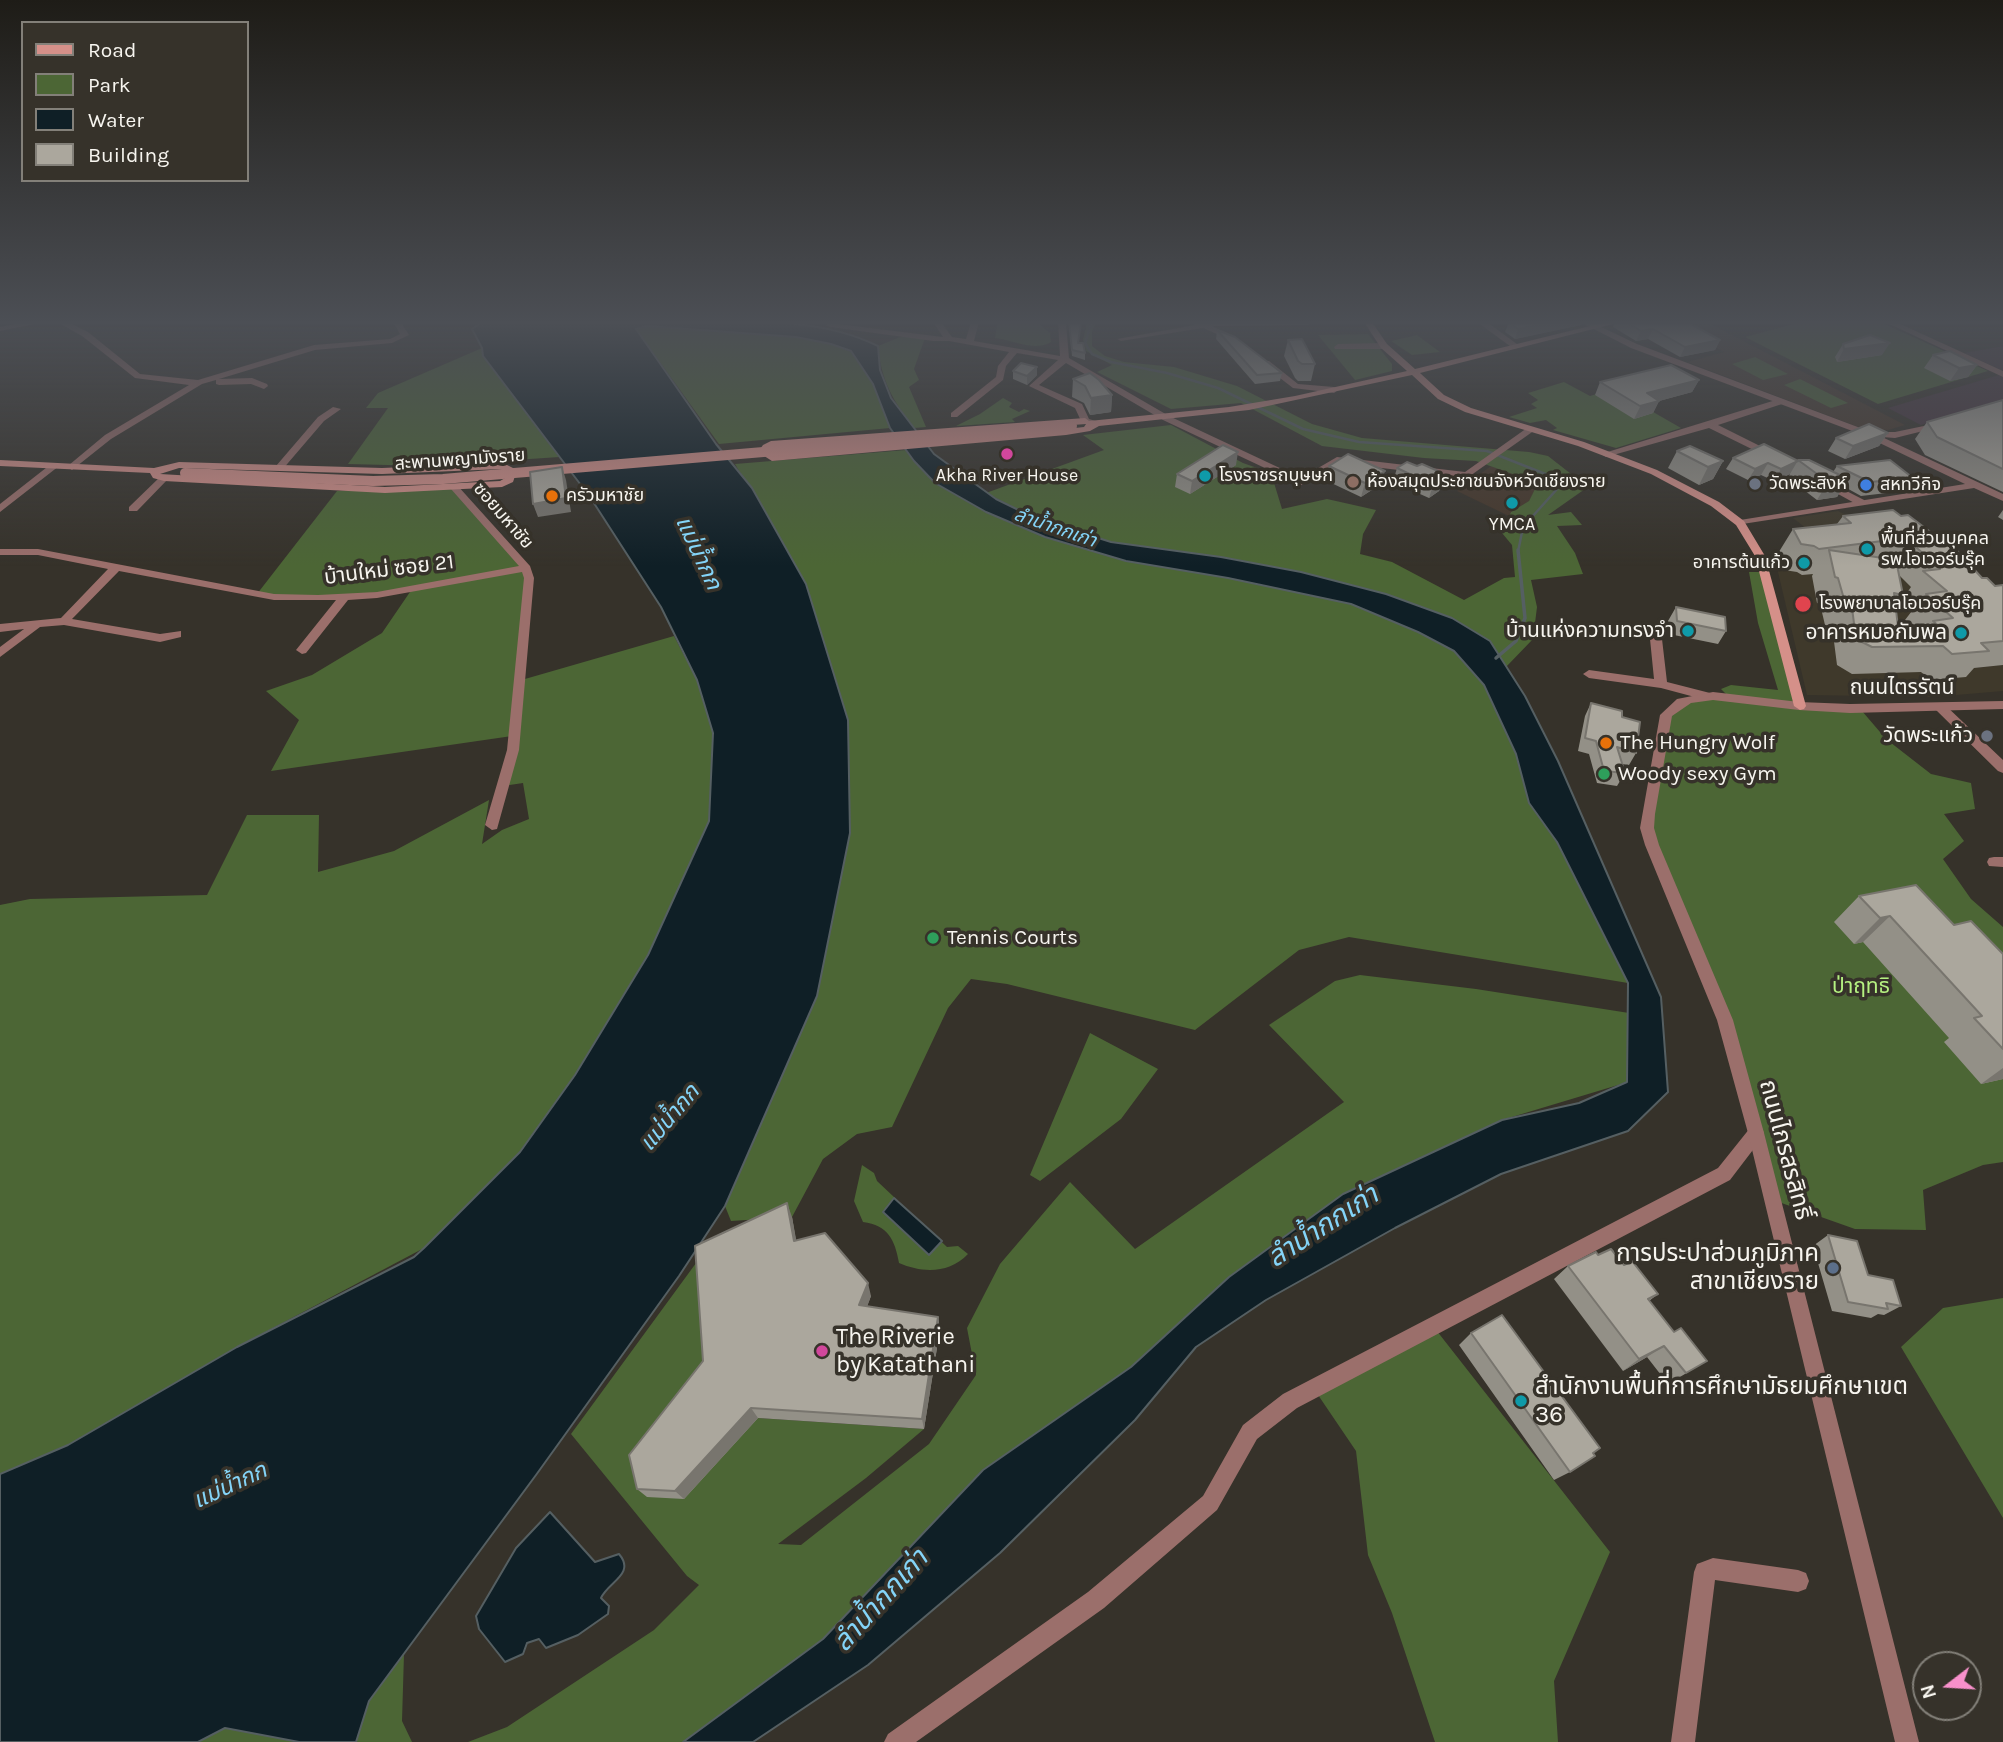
<!DOCTYPE html>
<meta charset="utf-8">
<style>
body{margin:0}
#map{position:relative;width:2003px;height:1742px;overflow:hidden;background:#36322a;font-family:Karla,sans-serif}
canvas{display:block}
.legend{position:absolute;left:21px;top:21px;width:228px;height:161px;box-sizing:border-box;background:#36322a;border:2px solid #838079;margin:0;padding:9px 12px;list-style:none;font-size:21px;color:#f7f5ef}
.legend li{display:flex;align-items:center;gap:14px;height:35px}
.legend b{width:35px;border:2px solid #838079}
.north{position:absolute;left:1912px;top:1651px;width:70px;height:70px;box-sizing:border-box;background:#36322a;border:2px solid #838079;border-radius:50%;rotate:253deg;font-size:19px;font-weight:700;line-height:28px;text-align:center;color:#f7f5ef}
.north::after{content:'';display:block;margin:auto;width:24px;height:32px;background:#f890cb;clip-path:polygon(50% 0,100% 100%,50% 72%,0 100%)}
</style>
<div id="map">
<canvas width="2003" height="1742"></canvas>
<ul class="legend">
<li><b style="height:9px;background:#d59089"></b>Road</li>
<li><b style="height:19px;background:#4c6635"></b>Park</li>
<li><b style="height:19px;background:#0f1f26"></b>Water</li>
<li><b style="height:19px;background:#aba79d"></b>Building</li>
</ul>
<div class="north">N</div>
</div>
<script>
const ctx = document.querySelector('canvas').getContext('2d');
ctx.lineJoin = 'round';
function paint(path, color) {
  ctx.fillStyle = color;
  ctx.fill(path, 'evenodd');
}
function trace(path, color, width, dash) {
  ctx.strokeStyle = color;
  ctx.lineWidth = width;
  ctx.lineCap = dash ? 'butt' : 'round';
  ctx.setLineDash(dash || []);
  ctx.stroke(path);
}
function drawText(font, color, halo, rows, align = 'center') {
  ctx.font = font + ' Karla,"Noto Sans Thai",sans-serif';
  ctx.lineWidth = 7;
  ctx.setLineDash([]);
  ctx.textBaseline = 'middle';
  ctx.strokeStyle = halo;
  ctx.fillStyle = color;
  for (const [text, x, y, turn = 0] of rows) {
    ctx.save();
    ctx.translate(x, y);
    ctx.rotate((+turn || 0) * Math.PI / 180);
    ctx.textAlign = isNaN(turn) ? turn : align;
    if (halo) ctx.strokeText(text, 0, 0);
    ctx.fillText(text, 0, 0);
    ctx.restore();
  }
}
paint(new Path2D(`
 M2003,346V371L1964,353Z
 M1999,375L2003,377V401L1921,425L1888,408Z`), '#46343e');
paint(new Path2D(`
 M1838,511L1889,537L1926,617L1975,668L2003,665V691L1933,697L1807,695L1774,555L1816,548L1856,567L1793,518Z`), '#3f392b');
paint(new Path2D(`
 M1668,322H1707L1905,425L1888,430L1861,428L1687,362L1724,352Z
 M1491,466L1539,483L1529,501L1509,516L1457,491Z`), '#46372a');
paint(new Path2D(`
 M1037,322L1050,333L1051,342C1036,352 1012,340 995,338L997,324L987,323Z
 M1087,322H1096L1092,332V346L1105,356L1124,362L1174,367L1237,386L1312,424L1362,438L1529,452L1548,456L1575,477L1585,489L1548,515L1571,512L1582,525L1557,526L1575,553L1583,574L1531,580L1537,607L1533,639L1506,667L1490,641L1452,618L1386,594L1301,572L1221,557L1111,542L1035,518L986,493L1104,450L1083,435L1171,425L1243,463L1271,473L1282,509L1327,499L1376,510L1363,534L1360,554L1392,562L1464,600L1504,578L1515,577L1512,545L1502,533L1511,512L1529,501L1538,483L1476,461L1424,458L1322,446L1241,403L1171,409L1097,372L1112,365L1086,351L1083,340Z
 M1801,322H1880L1988,371L1878,404L1745,337Z
 M647,326L796,337L831,344L851,352L873,384L890,428L719,444L636,329Z
 M1368,334L1392,364V371L1355,380L1318,335Z
 M905,335L925,338L914,369L919,380L909,387L926,427L914,428C893,401 881,380 878,346Z
 M1417,335L1440,352L1412,355L1391,341Z
 M482,348L483,356L559,457L427,466L348,464L388,408H366L378,393Z
 M1755,357L1788,374L1763,380L1732,364Z
 M1800,379L1848,403L1831,408L1784,385Z
 M1564,382L1590,396L1613,389L1681,428L1616,448L1553,430L1557,428L1546,420L1530,423L1509,417L1537,408L1531,404L1538,400L1528,393Z
 M1003,398L1012,403L1009,407L1019,412L1024,409L1030,411L1012,419L1015,422L956,426L980,414Z
 M906,450L935,483L986,512L1045,537L1126,561L1228,578L1351,604L1418,632L1454,651L1484,685L1516,754L1529,803L1557,842L1628,983L1349,937L1299,950L1195,1030L1007,984L971,979L948,1008L892,1127L857,1134L823,1159L792,1217L731,1221L725,1206L817,996L850,833L806,584L735,464Z
 M454,487L526,568L518,681L674,636L697,680L713,733L709,821L648,955L575,1075L520,1152L424,1248L237,1347L68,1445L0,1476V905L30,899L207,895L247,815H319L318,872L394,851L489,800L482,844L502,830L529,819L523,783L503,786L512,736L271,771L299,720L266,691L312,675L382,633L412,589L318,598L257,594L337,491Z
 M1749,572H1760L1800,706L1862,711L1886,739L1931,774L1971,783L1975,809L1944,814L1964,841L1943,859L1971,899L2003,927V1162L1983,1165L1923,1190L1926,1230L1855,1229L1773,1200L1725,1020L1647,828L1666,715L1684,700L1730,698L1721,689L1731,685L1778,690L1758,623Z
 M1360,975L1476,989L1629,1013L1628,1082L1502,1120L1343,1194L1229,1277L1131,1367L983,1470L823,1639L683,1742H468L507,1727L654,1630L699,1585L687,1576L571,1434L699,1259L758,1418L924,1429L866,1478L778,1544L801,1545L929,1444L976,1375L967,1328L1000,1264L1070,1182L1135,1249L1344,1102L1269,1025L1335,981Z
 M1090,1033L1158,1069L1121,1119L1040,1181L1030,1175Z
 M862,1165L874,1173L877,1181L947,1247L958,1246L968,1254C949,1274 922,1273 899,1263C895,1240 888,1225 863,1222L854,1201Z
 M2003,1298V1518L1901,1347L1943,1308Z
 M1433,1326L1610,1552L1554,1681L1558,1742H1435L1392,1613L1368,1555L1356,1451L1314,1389Z
 M404,1654L402,1721L412,1742H356L368,1701Z
 M225,1728L299,1740V1742H198Z`), '#4c6635');
const water = new Path2D(`
 M482,322C546,322 610,322 674,322C741,322 816,315 878,346L880,370L891,398L934,454L996,499L1035,518L1111,542L1221,557L1301,572L1386,594L1452,618L1490,641L1525,696L1558,761L1661,997L1668,1092L1628,1131L1501,1174L1395,1228L1266,1300L1196,1347L1135,1420L1000,1553L868,1665L753,1742H683L823,1639L983,1470L1131,1367L1229,1277L1343,1194L1502,1120L1579,1103L1627,1082L1628,983L1557,842L1529,803L1516,754L1484,685L1454,651L1418,632L1351,604L1228,578L1126,561L1045,537L986,512L935,483L914,461L890,428L873,384L851,351L831,344L796,337L647,326L636,329L716,444L752,488L806,584L848,720L850,833L817,996L725,1206L679,1276L536,1475L369,1701L356,1742H299L225,1728L198,1742H0V1474L68,1445L237,1347L414,1257L424,1248L520,1152L575,1075L648,955L709,821L713,733L697,680L661,607L590,497L483,356L482,348L472,329Z
 M894,1198L942,1241L929,1255L883,1212Z
 M550,1512L595,1562L619,1554C636,1574 608,1582 601,1598L609,1606L608,1614L578,1635L546,1648L539,1639L527,1643L523,1654L505,1662L479,1629L476,1616L516,1548Z`);
paint(water, '#0f1f26');
trace(water, '#555f62', 2);
trace(new Path2D(`
 M1092,322L1085,343L1092,354L1111,362L1167,373L1218,388L1303,429L1359,442L1487,451L1548,475L1558,488L1523,527L1518,552`), '#555f62', 2.5);
trace(new Path2D(`
 M1496,658L1516,641L1525,618L1518,550`), '#555f62', 3.5);
paint(new Path2D(`
 M25,322H45L0,331V327Z
 M57,322H68L88,332L140,374L198,380L314,345L390,339L400,334L393,322H401L409,335L392,343L315,350L219,379L252,378L267,384L268,386L264,389L251,384L219,385L216,384V380L202,384L111,439L72,470L67,467L69,465L105,435L189,385L135,378L82,336Z
 M933,322H941L952,337L966,339L971,322H979L974,341L1060,356L1058,322H1066L1069,358L1169,416L1301,478L1337,457L1465,472L1527,428L1535,430L1467,478L1339,463L1301,485L1163,420L1066,363L1039,385L1082,404L1089,419L1102,423L1097,426L1082,423L1075,408L1029,386L1058,360L1017,353L1006,366L1003,380L957,417H951V413L996,377L998,366L1009,352L949,341H933L830,327L826,325L830,323L943,337Z
 M1192,322H1312V323L1308,325L1212,326L1236,337L1237,339L1233,341L1203,328L1121,341L1117,339L1195,325Z
 M1477,322H1487L1521,347L1514,349Z
 M1338,344L1384,343L1388,346L1384,349H1335L1334,347Z
 M1263,361H1269L1298,384L1334,387L1338,390L1334,393L1293,388L1263,365Z
 M1779,399L1782,400V404L1718,425L1774,453V457H1768L1709,428L1606,457L1601,454Z
 M333,407L341,409L324,421L282,470H276V466L318,417Z
 M51,464L59,466L0,512V504Z
 M161,476L169,478L137,511H129V507Z
 M1823,479L1866,501L1867,503L1858,505L1820,484V480Z
 M454,484L457,485L530,566L534,578L519,750L497,829L492,830L485,825L507,750L524,578L522,572L377,598L348,600L306,653L302,654L296,650L336,600H274L119,571L72,619L160,634L181,631V637L160,642L64,625L40,627L0,657V647L24,629L0,632V624L61,618L108,569L38,555H0V549H38L274,594L318,595L377,592L519,566L451,489L449,487Z
 M1656,635L1662,639L1667,682L1710,693L1712,696L1710,699L1706,700L1661,688L1589,678L1583,674L1589,670L1654,679L1650,639Z
 M1940,703L1944,704L2003,760V773L1998,771L1936,710L1934,707L1936,704Z
 M1994,857H2003V867L1989,866L1987,862L1989,858Z
 M1756,1125L1762,1128L1764,1133L1762,1138L1730,1180L1297,1408L1257,1439L1217,1510L1104,1608L916,1742H884L888,1734L1088,1592L1203,1496L1243,1425L1283,1394L1718,1168L1750,1128Z
 M1713,1558L1798,1570L1806,1573L1809,1581L1806,1589L1798,1592L1715,1580L1695,1742H1671L1694,1572L1697,1564Z`), '#9b6f6b');
paint(new Path2D(`
 M1580,322H1591L1637,344L1871,432H1895L1943,422V426L1895,438L1882,437L2003,494V501L1974,488L1736,525V521L1740,520L1965,484L1863,435L1631,348Z
 M1885,322H1896L2003,371V377Z
 M1713,692L1799,702L1850,704L2003,701V709L1850,713L1799,710L1713,700L1691,703L1672,716L1655,814L1654,828L1659,845L1733,1020L1764,1133L1919,1742H1895L1748,1133L1717,1020L1645,845L1640,828L1660,715L1677,699Z`), '#9b6f6b');
paint(new Path2D(`
 M1364,322H1372L1387,344L1415,369L1606,322H1621L1420,373L1444,395L1471,408L1584,442L1657,470L1719,502L1744,521L1765,556L1806,706L1804,709L1800,710L1794,706L1755,556L1736,525L1711,506L1651,474L1578,446L1465,412L1438,399L1412,375L1249,410L1099,426L1090,431L1066,435L772,461L758,452L763,445L771,441L1085,418L1089,421L1229,407L1295,396L1407,371L1381,348ZM1086,424L1084,427L1066,429L774,455L768,451L773,447Z
 M0,460L154,468L179,462L382,468L503,463L517,470L513,482L502,487L385,493L164,481L153,478L150,473L0,466ZM179,468L382,474L502,469L507,471L505,478L500,481L385,487L160,474Z`), '#d59089');
trace(new Path2D(`
 M185,473L373,481L443,479L1072,426`), '#d59089', 10);
paint(new Path2D(`
 M1069,322H1081L1078,343L1085,353V360L1072,356Z
 M1509,322L1581,325L1515,339L1505,332Z
 M1615,322H1687L1720,340L1715,350L1680,357L1648,339L1636,341L1613,327Z
 M1217,330L1282,373L1280,381L1255,384L1216,339Z
 M1288,340L1315,364L1311,381H1298L1295,378L1284,356Z
 M1843,344L1882,355L1837,362L1835,357Z
 M1933,355L1977,365L1968,377L1950,381L1924,368Z
 M1013,371L1037,375L1027,385L1013,379Z
 M1073,379L1112,395L1111,412L1090,415L1084,403L1072,397Z
 M1699,380L1692,392L1659,401L1653,413L1634,419L1595,395L1600,382Z
 M2003,400V492L1925,455L1915,439L1927,422Z
 M1888,433L1879,446L1845,459L1828,451L1836,438Z
 M1677,451L1723,461L1713,479L1699,485L1668,468Z
 M1733,458L1797,461L1798,460L1833,472L1837,466L1913,478L1904,491L1861,496L1843,486L1837,497L1817,500L1788,478L1790,474L1774,481L1761,475L1748,480L1726,469Z
 M1236,465L1190,494L1175,487L1177,474Z
 M1329,466L1381,484L1361,497L1325,480Z
 M1397,468L1437,474L1444,478L1439,491L1429,498L1393,482Z
 M1893,510L1982,578L1995,586L2003,585V665L1974,668L1966,677L1930,680L1921,672L1852,674L1837,665L1832,626L1825,625L1820,604L1817,603L1812,576L1813,574L1802,575L1797,572L1784,570L1777,555L1793,529L1837,524L1843,516ZM1899,575L1911,587L1904,597L1915,607L1905,620L1918,631L1905,633L1898,627L1895,605L1903,595Z
 M2003,510V520L1998,517Z
 M1676,607L1726,631L1718,644L1669,634L1668,621Z
 M1591,703L1636,753L1629,765L1622,764L1625,773L1617,786L1597,783L1589,754L1578,751L1585,716Z
 M1859,896L1954,925L2003,954V1079L1981,1084L1944,1042L1949,1038L1863,942L1854,944L1834,922Z
 M792,1217L796,1241L871,1296L867,1306L938,1317L940,1329L924,1429L758,1418L684,1499L647,1497L637,1489L703,1361Z
 M1828,1235L1868,1275L1901,1306L1884,1315L1878,1314L1871,1318L1832,1311L1813,1246Z
 M1598,1255L1624,1265L1658,1294L1649,1301L1674,1332L1707,1361L1668,1384L1647,1357L1623,1371L1554,1279L1568,1266Z
 M1471,1333L1593,1453L1570,1472L1554,1480L1459,1345Z`), '#939087');
paint(new Path2D(`
 M1552,322H1582L1581,325L1515,339L1518,329Z
 M1653,329L1648,339L1636,341L1641,331Z
 M1720,340L1715,350L1680,357L1685,347Z
 M1890,343L1882,355L1837,362L1844,349Z
 M1977,365L1968,377L1950,381L1959,368Z
 M1037,367V375L1027,385V376Z
 M1699,380L1692,392L1659,401L1653,413L1634,419L1647,393Z
 M1112,395L1111,412L1090,415L1091,398Z
 M1888,433L1879,446L1845,459L1853,446Z
 M1238,452L1236,465L1190,494L1192,481Z
 M1723,461L1713,479L1699,485L1708,467Z
 M1797,462L1790,474L1774,481L1781,469Z
 M1768,463L1761,475L1748,480L1755,469Z
 M562,467L566,480L571,512L538,517L533,504Z
 M1385,471L1381,484L1361,497L1365,483Z
 M1444,478L1439,491L1429,498L1433,485Z
 M1848,479L1837,497L1817,500L1828,482Z
 M1890,916L1863,942L1854,944L1880,918Z
 M2003,1068V1079L1981,1084Z
 M787,1203L792,1217L799,1255L794,1241Z
 M868,1283L871,1296L863,1318L859,1305Z
 M938,1317L940,1329L924,1429L922,1419Z
 M1664,1346L1647,1357L1623,1371L1639,1359Z
 M751,1408L758,1418L684,1499L675,1491Z`), '#78756e');
const building = new Path2D(`
 M1069,322H1081L1078,343H1083L1085,353L1072,350Z
 M1509,322H1552L1518,329Z
 M1626,322H1687L1720,340L1685,347L1653,329L1641,331Z
 M1217,330L1235,337L1282,373L1257,375Z
 M1870,335L1890,343L1844,349L1843,344Z
 M1302,339L1315,364H1302L1298,361L1288,340Z
 M1950,351L1977,365L1959,368L1933,355Z
 M1021,363L1037,367L1027,376L1013,371Z
 M1671,365L1699,380L1647,393L1659,401L1640,406L1600,382Z
 M1090,373L1099,380L1112,395L1091,398L1085,386L1073,379Z
 M2003,400V469L1937,437L1927,422Z
 M1869,424L1888,433L1853,446L1836,438Z
 M1764,444L1798,461L1781,469L1768,463L1755,469L1733,458Z
 M1223,445L1238,452L1192,481L1177,474Z
 M1690,446L1723,461L1708,467L1677,451Z
 M1348,454L1385,471L1365,483L1329,466Z
 M1798,460H1809L1848,479L1828,482Z
 M1890,460L1913,478L1870,482L1837,466Z
 M1407,462L1417,466L1422,464L1438,471L1435,473L1444,478L1433,485L1397,468Z
 M562,467L566,498L533,504L530,472Z
 M1893,510L1901,516L1908,515L1941,540L1948,541L1982,578H1987L1995,586L2003,585V641L1981,643L1989,651L1952,654L1943,646L1872,647L1856,639L1851,600L1844,599L1838,578L1835,577L1829,550L1896,560L1903,595L1894,593L1898,627L1905,633L1941,628L1933,621L1953,618L1926,594L1947,591L1923,571L1940,569L1906,538L1819,549L1814,546L1801,544L1793,529L1851,523L1843,516Z
 M1676,607L1725,617L1726,631L1677,621Z
 M1591,703L1622,711V717L1640,722L1636,753L1617,747L1625,773L1604,771L1596,741L1585,738Z
 M1916,885L1954,925L1971,921L2003,954V1049L1974,1018L1982,1016L1890,916L1880,918L1859,896Z
 M787,1203L794,1241L825,1233L868,1283L859,1305L938,1317L922,1419L751,1408L675,1491L637,1489L629,1455L703,1361L695,1246Z
 M1828,1235L1857,1241L1868,1275L1893,1280L1901,1306L1886,1303L1888,1309L1848,1302Z
 M1611,1249L1624,1265L1632,1261L1658,1294L1648,1299L1674,1332L1681,1328L1707,1361L1686,1373L1664,1346L1639,1359L1568,1266L1596,1252L1598,1255Z
 M1502,1315L1600,1448L1593,1453L1595,1456L1570,1472L1471,1333Z`);
paint(building, '#aba79d');
trace(building, '#78756e', 2);
const sky = ctx.createLinearGradient(0, 0, 0, 566);
sky.addColorStop(0, '#1e1c17');
sky.addColorStop(0.57, '#4c4f55');
sky.addColorStop(1, '#4c4f5500');
ctx.fillStyle = sky;
ctx.fillRect(0, 0, 2003, 566);
for (const [x, y, r, color] of [
 [1007,454,7,"#d1479c"],
 [1205,476,7,"#0f9aa8"],
 [1353,482,7,"#8d6e63"],
 [1755,484,7,"#6b7280"],
 [1866,485,7,"#3f7fe0"],
 [552,496,7,"#e8710a"],
 [1512,503,7,"#0f9aa8"],
 [1867,549,7,"#0f9aa8"],
 [1804,563,7,"#0f9aa8"],
 [1803,604,9,"#e0444e"],
 [1688,631,7,"#0f9aa8"],
 [1961,633,7,"#0f9aa8"],
 [1987,736,7,"#6b7280"],
 [1606,743,7,"#e8710a"],
 [1604,774,7,"#2e9e5b"],
 [933,938,7,"#2e9e5b"],
 [1833,1268,7,"#5c6f8a"],
 [822,1351,7,"#d1479c"],
 [1521,1401,7,"#0f9aa8"]
]) {
  const dot = new Path2D();
  dot.arc(x, y, r, 0, 2 * Math.PI);
  ctx.fillStyle = color;
  ctx.fill(dot);
  trace(dot, '#36322a', 2.5);
}
drawText('18px', '#f7f5ef', '#36322a', [
 ["สะพานพญามังราย",460,460,-4],
 ["ซอยมหาชัย",503,516,49]
]);
drawText('18px', '#f7f5ef', '#36322a', [
 ["Akha River House",1007,476,"center"],
 ["โรงราชรถบุษษก",1219,476],
 ["ห้องสมุดประชาชนจังหวัดเชียงราย",1367,482],
 ["วัดพระสิงห์",1769,484],
 ["สหทวีกิจ",1880,485],
 ["ครัวมหาชัย",566,496],
 ["YMCA",1512,525,"center"],
 ["พื้นที่ส่วนบุคคล",1881,539],
 ["รพ.โอเวอร์บรุ๊ค",1881,560],
 ["อาคารต้นแก้ว",1790,563,"right"],
 ["โรงพยาบาลโอเวอร์บรุ๊ค",1819,604]
], 'left');
drawText('italic 19px', '#84d4f8', '#36322a', [
 ["ลำน้ำกกเก่า",1055,528,19]
]);
drawText('21px', '#f7f5ef', '#36322a', [
 ["บ้านใหม่ ซอย 21",389,570,-7],
 ["ถนนไตรรัตน์",1902,688]
]);
drawText('21px', '#f7f5ef', '#36322a', [
 ["บ้านแห่งความทรงจำ",1674,631],
 ["อาคารหมอกัมพล",1947,633],
 ["วัดพระแก้ว",1973,736],
 ["The Hungry Wolf",1620,743,"left"],
 ["Woody sexy Gym",1618,774,"left"],
 ["Tennis Courts",947,938,"left"]
], 'right');
drawText('21px', '#b5f181', '#36322a', [
 ["ป่าฤทธิ",1861,987]
]);
drawText('italic 23px', '#84d4f8', '#36322a', [
 ["แม่น้ำกก",698,553,65],
 ["แม่น้ำกก",670,1118,-50],
 ["แม่น้ำกก",230,1486,-25]
]);
drawText('24px', '#f7f5ef', '#36322a', [
 ["ถนนไกรสรสิทธิ์",1785,1150,75]
]);
drawText('24px', '#f7f5ef', '#36322a', [
 ["การประปาส่วนภูมิภาค",1819,1254,"right"],
 ["สาขาเชียงราย",1819,1282,"right"],
 ["The Riverie",836,1337],
 ["by Katathani",836,1365],
 ["สำนักงานพื้นที่การศึกษามัธยมศึกษาเขต",1535,1387],
 ["36",1535,1415]
], 'left');
drawText('italic 28px', '#84d4f8', '#36322a', [
 ["ลำน้ำกกเก่า",1323,1227,-33],
 ["ลำน้ำกกเก่า",881,1601,-48]
]);
</script>
